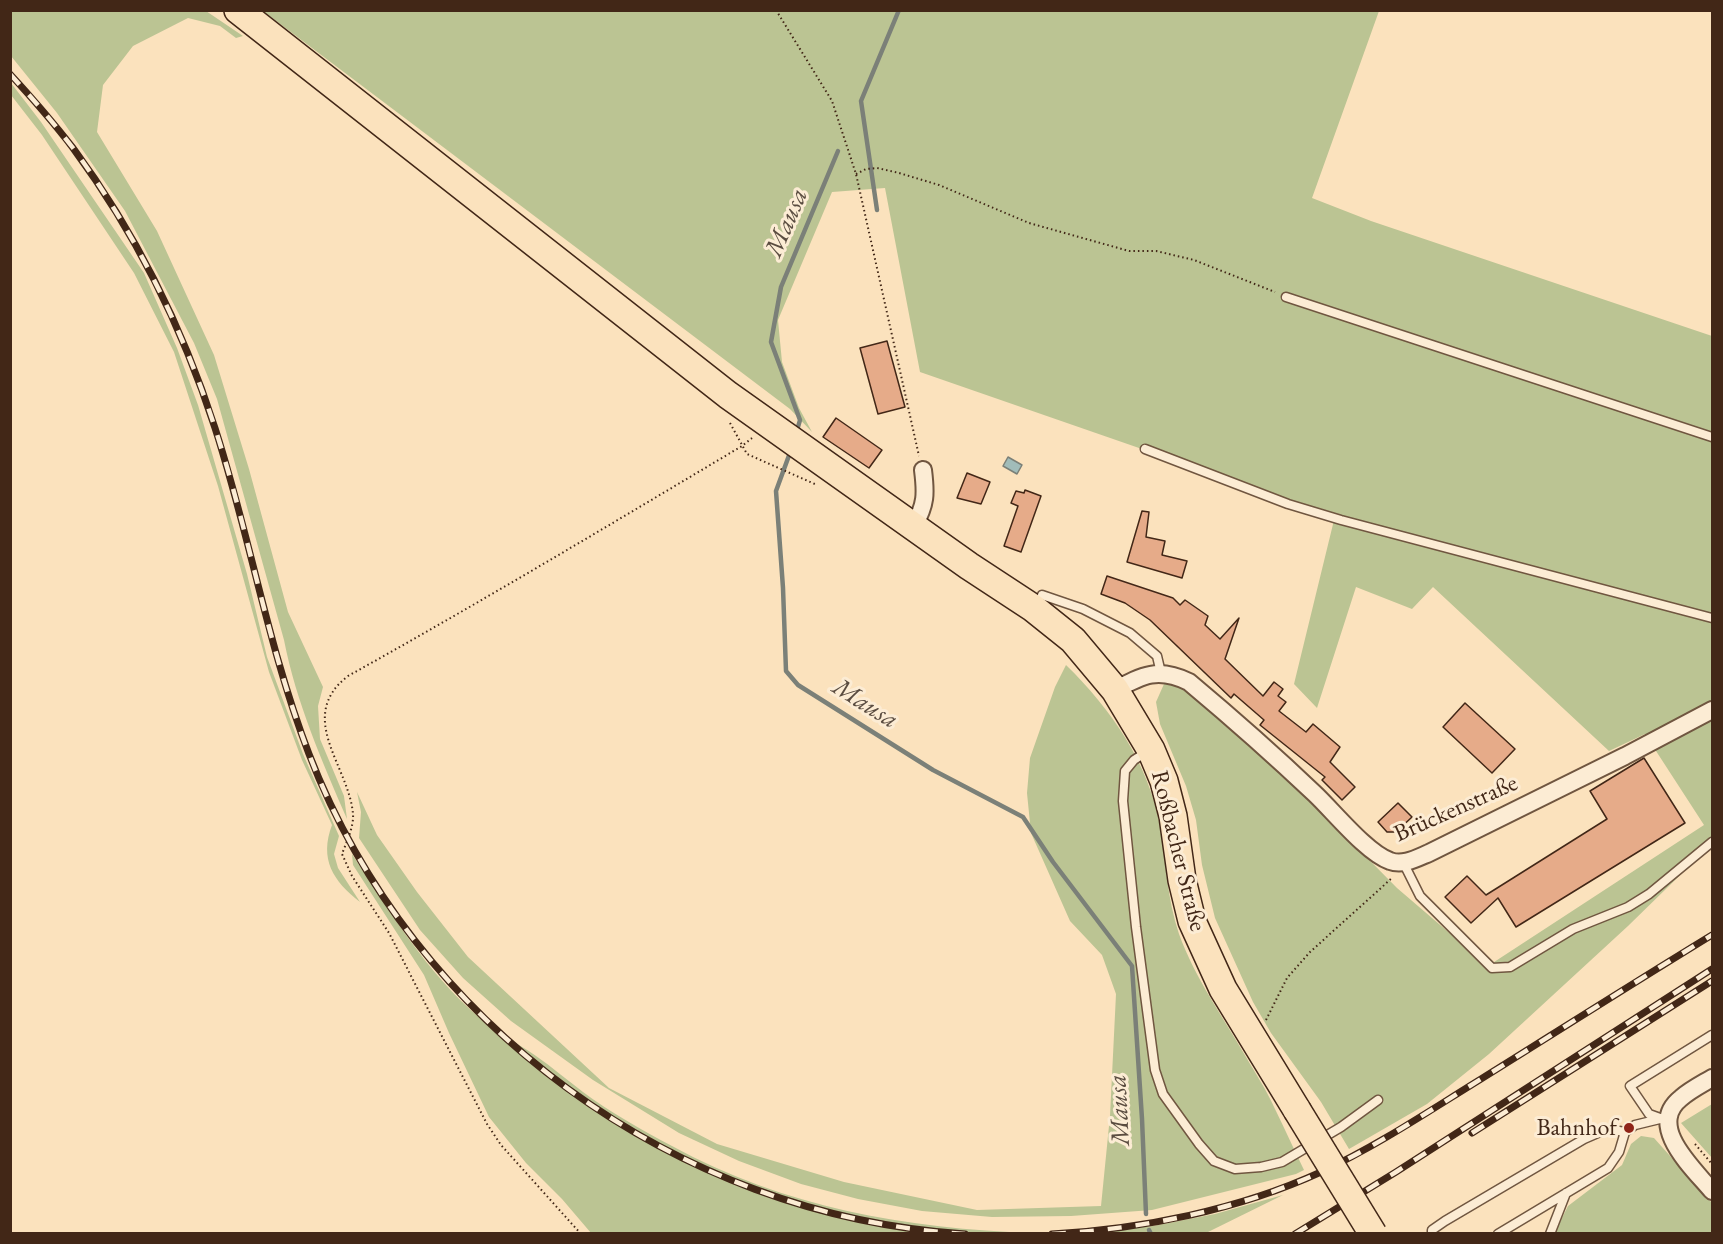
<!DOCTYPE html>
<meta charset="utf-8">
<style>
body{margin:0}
#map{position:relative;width:1723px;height:1244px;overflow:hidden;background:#fbe2bd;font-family:"EB Garamond",serif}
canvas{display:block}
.frame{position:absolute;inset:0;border:12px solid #422717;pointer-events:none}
</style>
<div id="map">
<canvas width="1723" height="1244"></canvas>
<div class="frame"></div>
</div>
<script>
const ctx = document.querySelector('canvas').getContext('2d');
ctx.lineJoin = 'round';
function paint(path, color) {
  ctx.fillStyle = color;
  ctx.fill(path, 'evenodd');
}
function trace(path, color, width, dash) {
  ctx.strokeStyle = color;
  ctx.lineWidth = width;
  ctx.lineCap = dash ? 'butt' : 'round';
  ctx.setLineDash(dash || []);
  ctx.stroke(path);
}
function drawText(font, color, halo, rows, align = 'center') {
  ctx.font = font + ' "EB Garamond",serif';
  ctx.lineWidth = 6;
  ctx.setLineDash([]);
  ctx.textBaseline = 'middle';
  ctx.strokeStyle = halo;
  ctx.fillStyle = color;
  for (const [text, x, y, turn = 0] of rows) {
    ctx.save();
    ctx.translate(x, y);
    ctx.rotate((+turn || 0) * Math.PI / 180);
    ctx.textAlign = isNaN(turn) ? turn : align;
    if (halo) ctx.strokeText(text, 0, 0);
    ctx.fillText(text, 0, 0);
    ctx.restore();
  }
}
paint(new Path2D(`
 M10,11H206L243,36L236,38L220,26L188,18L133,46L103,85L97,132L157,231L214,355L249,469L288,612L323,687L318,706L320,739L344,796L347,819C322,761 296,702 284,640L217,399L194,343L125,211L57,113L11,56Z
 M263,11H1379L1312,198L1371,221L1712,336V844L1628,926L1489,1054L1427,1104L1349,1149L1321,1102L1271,1033L1253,1002L1215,918L1202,865L1196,820L1186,786L1160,724L1156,702L1164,684L1176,682L1202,691L1397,888L1488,966L1704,825L1645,734L1609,751L1433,587L1412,609L1356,587L1317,708L1294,684L1335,516L920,372L885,188L832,192L778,320L782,362L799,408L812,432L790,409Z
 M11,83L41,122L144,273L177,348L198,405L247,574L267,657L303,754L339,836L334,854L338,868L360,902C333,881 319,859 332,825L302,760L269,672L218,486L174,352L134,273L42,135L11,95Z
 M1066,665C1111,709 1149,763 1160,827C1166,862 1167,899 1179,934C1195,978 1223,1017 1246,1057C1256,1074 1267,1091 1275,1109C1285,1129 1294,1150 1304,1170L1296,1174L1152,1210L1071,1216L992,1217L922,1211L858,1199L801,1184L739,1161L679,1133L593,1080L511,1021L463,978L420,930L359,838L361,812L357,792L377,835L417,892L468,957L609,1088L717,1144L844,1182L977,1210L1101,1206L1110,1116L1116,994L1102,955L1070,921L1031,833L1027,793L1030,758L1055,687Z
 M352,854C390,912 427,973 480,1018C496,1033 518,1043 536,1056C552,1067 567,1080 583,1092C610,1112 642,1130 672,1146C783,1207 908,1229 1033,1233H591L562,1199L526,1163L489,1117L449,1033L424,975L353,865Z
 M1712,1104V1158L1681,1123Z
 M1641,1136L1654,1138L1712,1203V1233L1554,1234L1568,1206L1622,1165L1631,1144Z
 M1283,1195L1206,1233H1083L1153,1226L1215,1214Z`), '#bbc493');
const water = new Path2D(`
 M1008,457L1022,465L1017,474L1003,466Z`);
paint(water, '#a1bcb9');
trace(water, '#7b8078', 1.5);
trace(new Path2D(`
 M877,210L861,101L899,10
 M796,434L800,420L771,342L781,287L838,151
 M791,450L776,491L783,588L786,671L798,685L933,770L1023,817L1053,862L1132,966L1142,1119L1146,1214
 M1149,1230L1151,1234`), '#7b8078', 4.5);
const building = new Path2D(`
 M887,341L905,407L878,414L860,348Z
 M836,418L882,450L869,468L823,437Z
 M967,473L990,482L981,504L957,498Z
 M1025,490L1041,496L1021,552L1004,546L1018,506L1011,503L1016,491L1024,493Z
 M1142,511L1149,512L1146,537L1165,541L1162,555L1187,561L1182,578L1127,562Z
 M1107,576L1173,598L1180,605L1185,600L1208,616L1205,625L1220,639L1239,618L1225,659L1263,696L1274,682L1283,689L1278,696L1286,702L1279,711L1306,732L1313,724L1340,747L1330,762L1355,787L1342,800L1322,780L1325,777L1260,725L1264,720L1234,694L1231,698L1150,620L1125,603L1101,594Z
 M1465,703L1515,749L1492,773L1443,727Z
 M1644,758L1685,823L1516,927L1498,898L1471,923L1445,897L1467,876L1486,895L1607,819L1590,791Z
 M1398,803L1412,817L1396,832H1387L1378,822Z`);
paint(building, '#e6ab89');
trace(building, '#422717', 1.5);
const lane = new Path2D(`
 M1286,297L1712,437
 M1145,449L1288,504L1341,520L1712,618
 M1042,595L1083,609L1130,633L1157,656L1161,673
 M1148,751L1134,760L1125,771L1123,801L1136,927L1155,1070L1163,1094L1199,1144L1214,1161L1235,1169L1261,1167L1282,1162L1341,1127L1378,1100
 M1403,862L1420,896L1492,968L1510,967L1573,929L1628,907L1649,894L1712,842
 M1660,1118L1649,1114L1630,1086L1712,1035
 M1432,1234V1230L1445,1221L1584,1139L1607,1129L1625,1132L1635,1125L1668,1117
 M1498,1234L1608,1168L1619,1152L1625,1132
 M1550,1234L1566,1193`);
const street = new Path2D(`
 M914,526C926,504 926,494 923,470
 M1115,690C1143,675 1158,667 1189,682C1232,718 1275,756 1315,794C1334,812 1367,853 1390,861C1403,866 1417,858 1429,853L1625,756L1712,710
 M1712,1078C1702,1084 1690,1090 1681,1098C1646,1126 1693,1168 1712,1191`);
const primary = new Path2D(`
 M238,10L728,395L969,566L1033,608L1073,640L1115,690L1151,750L1164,781L1173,816L1182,880L1192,921L1223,989L1297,1110`);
trace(lane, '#705640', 11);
trace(street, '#705640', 20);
trace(primary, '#422717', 30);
trace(new Path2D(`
 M776,10L832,101L856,174L919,456
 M856,174L866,169L877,168L899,173L939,185L1029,223L1129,251H1156L1194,260L1275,292
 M730,423L747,454L817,485
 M1266,1020L1287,978L1310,952L1392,878
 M1695,1144L1712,1164
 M581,1234L501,1145L487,1124L389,933L352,876L342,854C346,843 354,827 353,814C349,766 295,717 348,676C481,602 611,524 742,446L752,438`), '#422717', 2, [1.5, 3]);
trace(lane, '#fcecd4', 8);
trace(street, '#fcecd4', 16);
trace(primary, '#fbe2bd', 27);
const rail = new Path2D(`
 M10,74C32,98 53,122 73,148C135,232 183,329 215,428C250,536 268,648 309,754C413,1024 676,1216 965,1234
 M1472,1133L1712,981
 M1052,1234C1142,1229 1238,1210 1321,1172C1377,1146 1429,1111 1481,1079C1558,1031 1635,982 1712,935
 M1295,1234L1396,1172L1712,969`);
trace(rail, '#422717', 7);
trace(rail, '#fcecd4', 4.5, [14]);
const primaryBridge = new Path2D(`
 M1297,1110L1373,1234`);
trace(primaryBridge, '#422717', 30, []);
trace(primaryBridge, '#fbe2bd', 27);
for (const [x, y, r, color] of [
 [1629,1128,6,"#8f2418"]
]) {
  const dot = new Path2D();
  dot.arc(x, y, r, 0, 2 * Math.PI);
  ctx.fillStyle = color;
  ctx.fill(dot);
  trace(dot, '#fcecd4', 2);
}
drawText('24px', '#422717', '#fcecd4', [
 ["Brückenstraße",1456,809,-24],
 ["Roßbacher Straße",1178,851,76]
]);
drawText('24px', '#422717', '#fcecd4', [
 ["Bahnhof",1617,1128]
], 'right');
drawText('italic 26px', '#5a4c40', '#fcecd4', [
 ["Mausa",787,223,-67],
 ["Mausa",865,704,32],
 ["Mausa",1120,1110,-93]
]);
</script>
